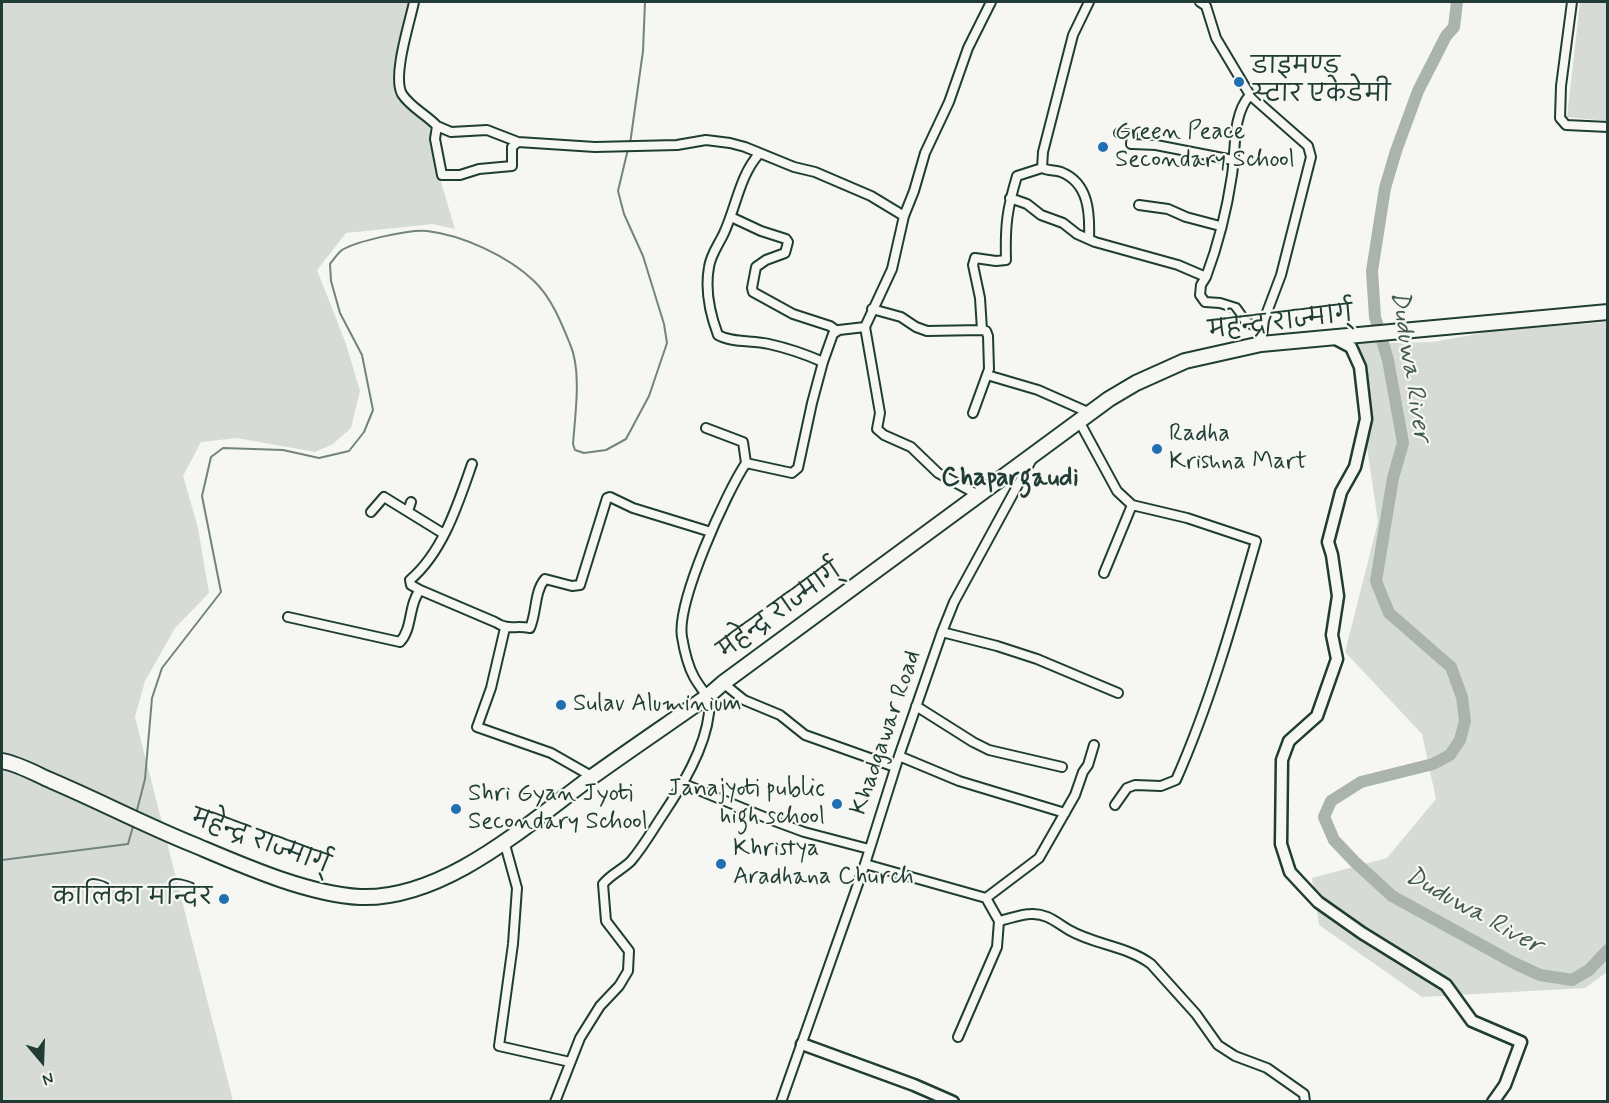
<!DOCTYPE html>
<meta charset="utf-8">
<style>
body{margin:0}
#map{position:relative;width:1609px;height:1103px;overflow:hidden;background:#f6f6f2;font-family:Mynerve,sans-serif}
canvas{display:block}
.frame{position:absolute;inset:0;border:3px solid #1f3d34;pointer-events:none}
.north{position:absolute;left:12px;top:1031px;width:60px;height:60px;-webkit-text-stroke:4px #f6f6f2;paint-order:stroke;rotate:161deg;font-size:16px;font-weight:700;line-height:24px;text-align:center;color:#1f3d34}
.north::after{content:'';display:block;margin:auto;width:21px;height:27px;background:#1f3d34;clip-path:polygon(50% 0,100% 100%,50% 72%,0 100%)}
</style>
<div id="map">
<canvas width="1609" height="1103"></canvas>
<div class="frame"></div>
<div class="north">N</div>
</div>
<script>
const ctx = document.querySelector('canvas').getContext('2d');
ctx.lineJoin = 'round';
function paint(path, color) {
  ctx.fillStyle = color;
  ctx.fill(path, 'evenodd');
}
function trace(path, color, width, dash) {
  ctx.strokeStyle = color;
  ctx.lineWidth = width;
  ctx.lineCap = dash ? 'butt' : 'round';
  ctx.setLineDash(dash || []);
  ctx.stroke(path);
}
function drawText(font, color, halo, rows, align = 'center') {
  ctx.font = font + ' Mynerve,"Playpen Sans Deva",sans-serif';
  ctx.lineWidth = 4.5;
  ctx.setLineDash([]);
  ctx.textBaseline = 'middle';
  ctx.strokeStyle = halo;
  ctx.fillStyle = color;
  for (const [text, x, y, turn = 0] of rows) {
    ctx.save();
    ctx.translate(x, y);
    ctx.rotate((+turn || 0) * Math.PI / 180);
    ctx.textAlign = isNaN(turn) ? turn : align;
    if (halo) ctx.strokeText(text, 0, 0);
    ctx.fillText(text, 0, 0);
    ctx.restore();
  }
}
paint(new Path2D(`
 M2,2H408L395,68L398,99L430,127L441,182L455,229L433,224L346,233L317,270L346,344L360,391L351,428L333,444L315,452L237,438L201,442L183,476L198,528L209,593L175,628L145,681L135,717L233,1101L2,1102Z
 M1580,2H1607V121L1567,117Z
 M1607,322V972L1585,988L1422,997L1319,925L1312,878L1387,858L1436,799L1422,734L1345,652L1378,522L1363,420L1358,337L1390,343L1433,342L1493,331Z`), '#d6dbd6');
trace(new Path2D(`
 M630,144L643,51L645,2
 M136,814L145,779L152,698L162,668L221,592L202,496L211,457L223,448L283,450L319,458L349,451L364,432L373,410L362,355L340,313L331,281L330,264C333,260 338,253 342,250C357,241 410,229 427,231C462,235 508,256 534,281C551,297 561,322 570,344C582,371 575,415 573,444L575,450L584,453L606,450L626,439L649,396L667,343L664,324L643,256L624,214L618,191L628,149
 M2,860L128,844L134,823`), '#72847d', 2);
trace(new Path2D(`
 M1457,2L1454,27L1446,36L1418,91L1396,151L1385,188L1372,271L1375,317L1388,360L1403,443L1393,478L1376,581L1389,613L1451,667L1462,697L1465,721L1460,740L1450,755L1433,764L1361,782L1331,801L1324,817L1334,840L1355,862L1392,896L1514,963L1540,975L1572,980L1589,970L1608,950`), '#aab3ae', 12);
const street = new Path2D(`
 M414,2C410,22 392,76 402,94C410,107 427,115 437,126L435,139L442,175H460L479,169L512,166V147L518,142L595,147L677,145L706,140L730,143L745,147L794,167L815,172L871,196L904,216
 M1089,2L1073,35L1043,152L1042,168C1049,171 1055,170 1061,172C1089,183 1090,213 1089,239
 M1200,2L1206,6L1216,38L1250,95L1308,146L1311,157L1281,275L1264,320L1261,344
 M1572,2L1561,86L1560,118L1566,125L1608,127
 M437,126L451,132L487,130L518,142
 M1119,133L1132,135L1131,144H1133L1156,145L1233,160
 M759,154C740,175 736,207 724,233C719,244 711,254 709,267C705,289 710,314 718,335C732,343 752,340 769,344C787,348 805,354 823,362
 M1010,198L1027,204L1041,215L1063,223L1077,234L1095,242L1178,265L1206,277L1201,285L1200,295L1205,302L1220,303L1236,308L1246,322L1263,329
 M1139,205L1168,209L1186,217L1220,226
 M731,217L761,231L786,239L788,242L785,253L766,260L756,267L752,288L753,292L793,314L830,326L837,331
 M1206,277C1218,245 1227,209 1232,175C1236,149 1232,115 1250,95
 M872,309L901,317L916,327L927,331L982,330L980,298L973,265L975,258L996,261L1006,260C1005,226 1007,209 1017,176L1042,168
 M865,327L880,413L877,429L884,435L911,447L938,473L980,496
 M987,375L1038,390L1090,413
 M973,413L989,369L988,336L986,331L982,330
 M1079,421L1117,491L1132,505L1187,518L1256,541C1233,622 1210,703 1176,780L1161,786L1135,785L1127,788L1115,805
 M706,428L743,442L746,463
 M472,464C458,504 443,552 410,580L411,585L420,590L495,622C509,631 514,625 530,628C537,612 534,592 545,579L572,586L580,585L607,498L610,497L633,508L711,532
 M408,511L411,502
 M371,512L384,497L444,534
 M1104,573L1132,505
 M288,617L400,642C413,628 408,605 420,590
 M505,628L491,688L477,727L551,753L593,777
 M942,632L997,646L1037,659L1118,693
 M723,683L744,700L780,715L805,735L895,767
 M916,706L973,742L989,750L1062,767
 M899,756L959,781L1065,813
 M684,784L769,819L804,832L869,849
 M504,841L517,888L513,944L499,1046L570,1062
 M865,864L986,898L1039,858L1075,795L1083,772L1088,765L1094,745
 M999,921C1009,919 1021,914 1031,914C1047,913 1057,923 1069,930C1095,945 1127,946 1151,964L1196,1014L1218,1045L1235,1056L1267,1068L1304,1094L1305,1102
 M958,1037L997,947L999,921L986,898
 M555,1102L580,1038L600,1006L619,986L628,971L629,951L606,921L603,884C611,874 622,870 631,861C643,847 652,831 662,816C682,786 705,749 709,713C711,696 701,690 694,677C688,666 684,649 682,637C676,603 726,493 746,463L792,473L798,468L812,403L823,362L833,334L839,330L865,327L892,269L904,216L914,191L925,153L949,102L968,48L991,2
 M781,1102L865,864L899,756L942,632L954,602L1032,459`);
const secondary = new Path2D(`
 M1334,338L1351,347L1360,367L1366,419L1355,467L1341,492L1328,542L1332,555L1338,596L1332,635L1337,659L1317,716L1289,741L1282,760L1281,844L1290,872L1318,902L1362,933L1446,985L1472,1021L1521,1042L1505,1085L1493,1102
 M802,1044L914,1085L953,1102`);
const highway = new Path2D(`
 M2,761C19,764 36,774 52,781C99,801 145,825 192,844C242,865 306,894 360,897C444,900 525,826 589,779C628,751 668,724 708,696L723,683L1109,399L1136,383L1185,361L1261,344L1608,312`);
trace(street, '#1f3d34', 12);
trace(secondary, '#1f3d34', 15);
trace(highway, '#1f3d34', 18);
trace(street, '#f6f6f2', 8);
trace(secondary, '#f6f6f2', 10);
trace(highway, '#f6f6f2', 14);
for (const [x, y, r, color] of [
 [1239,82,6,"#1f6fb2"],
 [1103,147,6,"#1f6fb2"],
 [1157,449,6,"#1f6fb2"],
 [561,705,6,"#1f6fb2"],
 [837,804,6,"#1f6fb2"],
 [456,809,6,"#1f6fb2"],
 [721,864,6,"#1f6fb2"],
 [224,899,6,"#1f6fb2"]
]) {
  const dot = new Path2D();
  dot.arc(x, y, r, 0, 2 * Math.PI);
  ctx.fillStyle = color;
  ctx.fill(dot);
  trace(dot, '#f6f6f2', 2);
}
drawText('24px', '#1f3d34', '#f6f6f2', [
 ["डाइमण्ड",1251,68],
 ["स्टार एकेडेमी",1251,96],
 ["Green Peace",1115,133],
 ["Secondary School",1115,161],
 ["Radha",1169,435],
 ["Krishna Mart",1169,463],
 ["Sulav Aluminium",573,705],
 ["Janajyoti public",825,790,"right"],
 ["high school",825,818,"right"],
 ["Shri Gyan Jyoti",468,795],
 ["Secondary School",468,823],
 ["Khristya",733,850],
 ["Aradhana Church",733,878],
 ["कालिका मन्दिर",212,899,"right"]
], 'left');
drawText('24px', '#1f3d34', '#f6f6f2', [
 ["महेन्द्र राज्मार्ग्",1281,324,-7],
 ["महेन्द्र राज्मार्ग्",781,612,-36],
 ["Khadgawar Road",887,733,-71],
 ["महेन्द्र राज्मार्ग्",260,843,20]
]);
drawText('italic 26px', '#425a52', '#f6f6f2', [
 ["Duduwa River",1409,366,81],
 ["Duduwa River",1473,912,29]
]);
drawText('bold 26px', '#1f3d34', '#f6f6f2', [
 ["Chapargaudi",1010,480]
]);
</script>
